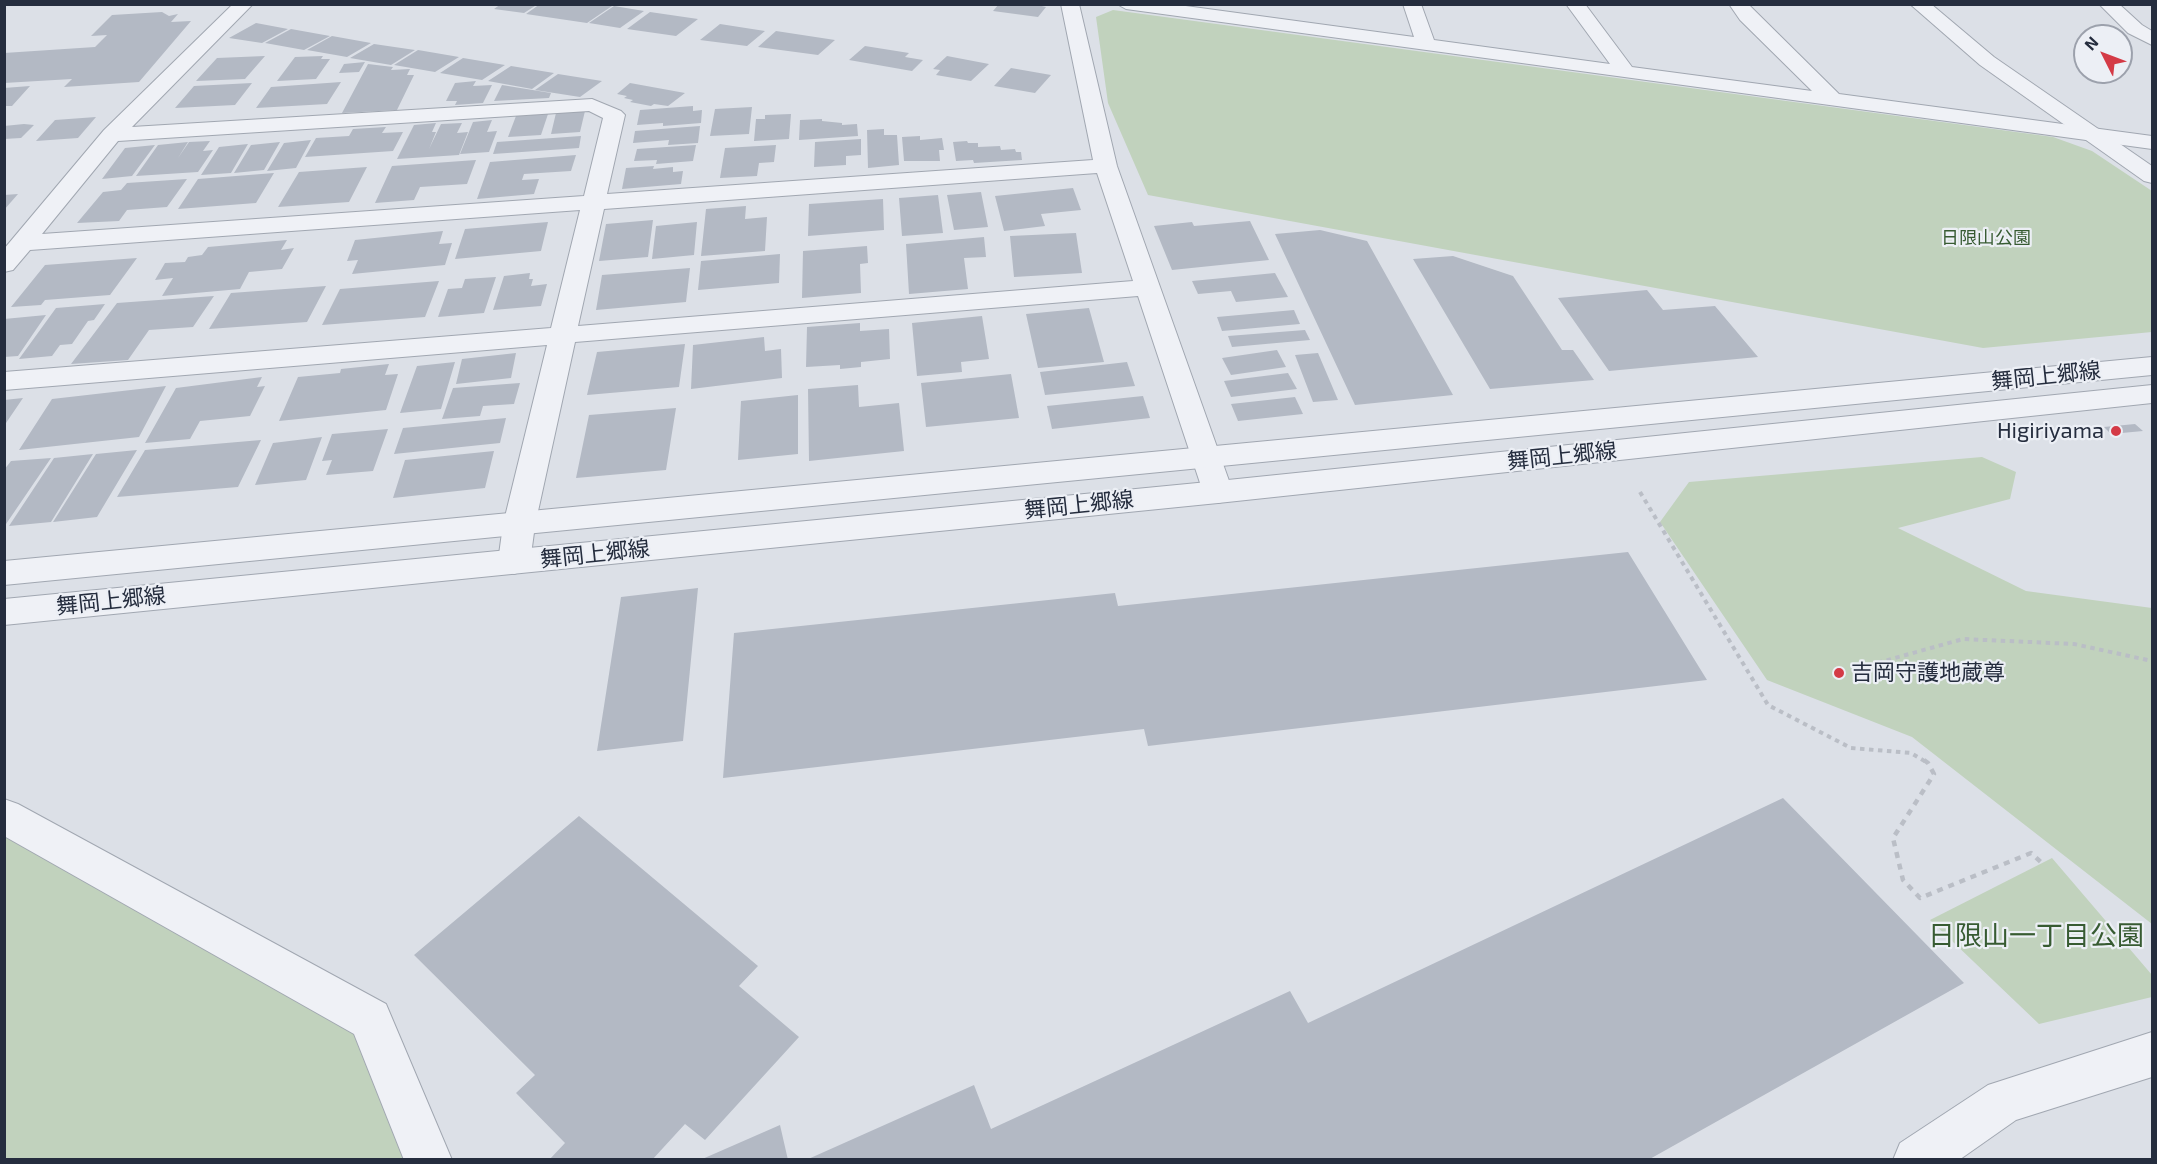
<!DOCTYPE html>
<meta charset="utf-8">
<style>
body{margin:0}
#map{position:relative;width:2157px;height:1164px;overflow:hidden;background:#dce0e7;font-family:"Exo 2",sans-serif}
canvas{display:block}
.frame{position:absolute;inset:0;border:6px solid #252d3e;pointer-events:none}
.north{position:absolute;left:2073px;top:24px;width:60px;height:60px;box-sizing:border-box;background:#eceff5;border:2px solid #9ca1ac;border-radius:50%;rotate:312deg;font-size:16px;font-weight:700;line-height:24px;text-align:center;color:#252d3e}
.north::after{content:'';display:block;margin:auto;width:21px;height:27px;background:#d43a46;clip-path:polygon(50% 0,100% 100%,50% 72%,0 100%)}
</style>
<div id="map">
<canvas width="2157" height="1164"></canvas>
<div class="frame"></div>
<div class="north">N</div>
</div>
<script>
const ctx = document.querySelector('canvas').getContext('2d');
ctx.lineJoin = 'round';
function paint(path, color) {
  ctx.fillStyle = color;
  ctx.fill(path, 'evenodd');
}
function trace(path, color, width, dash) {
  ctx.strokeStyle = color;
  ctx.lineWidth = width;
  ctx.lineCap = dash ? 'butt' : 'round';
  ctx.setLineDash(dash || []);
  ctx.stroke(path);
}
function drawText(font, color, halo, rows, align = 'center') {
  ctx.font = font + ' "Exo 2","Noto Sans JP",sans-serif';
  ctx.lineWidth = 4.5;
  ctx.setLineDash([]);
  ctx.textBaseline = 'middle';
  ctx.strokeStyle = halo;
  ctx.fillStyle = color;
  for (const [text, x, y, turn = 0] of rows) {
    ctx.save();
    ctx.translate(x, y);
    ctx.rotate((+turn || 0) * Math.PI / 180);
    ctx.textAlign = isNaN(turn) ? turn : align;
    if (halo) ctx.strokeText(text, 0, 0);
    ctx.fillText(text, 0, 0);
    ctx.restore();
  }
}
paint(new Path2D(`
 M1113,10L2053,137L2092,151L2152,191V332L1983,348L1148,195L1108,103L1096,17Z
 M1982,457L2016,472L2010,499L1898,528L2026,591L2152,608V924L1912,737L1767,680L1660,522L1689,482Z
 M4,835L359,1028L413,1159H5Z
 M2052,858L2152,975V997L2039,1024L1930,920Z`), '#c1d2bd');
paint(new Path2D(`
 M501,4H538L524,13L494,9Z
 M540,4H600L612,6L587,23L526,14Z
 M999,4H1033L1046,7L1038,17L993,11Z
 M614,6L644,11L620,28L589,23Z
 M162,12L169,16L178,14L171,22L191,21L139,82L64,87L72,79L4,83V53L95,47L107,35L91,36L112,15Z
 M650,12L698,19L676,36L627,29Z
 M256,23L288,29L262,43L229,38Z
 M720,24L765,31L747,46L700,40Z
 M291,29L330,36L304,50L265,43Z
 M776,31L835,40L818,55L758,47Z
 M332,36L371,43L347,57L307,50Z
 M374,44L415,50L391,65L350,58Z
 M865,46L909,53L905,57L923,60L912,71L849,60Z
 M418,50L459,57L435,72L394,65Z
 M265,56L245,79L196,81L217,58Z
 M323,56L321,59H330L316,79L277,81L295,57Z
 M947,56L989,64L971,81L936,75L940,70L933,69Z
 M463,58L505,65L482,80L440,73Z
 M365,62L359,72L339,73L344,64Z
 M368,64L393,67L391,70L410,69L407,75H414L397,110L342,113Z
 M511,66L554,73L532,89L488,81Z
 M1011,68L1051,75L1035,93L994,86Z
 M558,74L602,81L580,97L535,90Z
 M476,81L473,86L492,85L483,103L455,105L457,101H446L455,83Z
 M341,82L327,104L256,108L271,87Z
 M252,83L235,105L175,108L194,86Z
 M630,83L685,93L668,106L654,104L651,106L630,102L633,100L624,98L627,96L617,94Z
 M502,85L551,93L549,98L494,101Z
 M30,86L12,106H4V88Z
 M693,106V111L702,110L701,123L663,126V123L637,125L640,110Z
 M752,107L749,134L710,136L715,109Z
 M585,111L580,132L551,134L556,113Z
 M548,114L541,135L508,137L516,116Z
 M791,114L789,139L754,141L756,119H765V115Z
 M96,117L78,138L36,141L55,120Z
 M822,119V121L842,123V125L857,124L858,136L799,140L800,120Z
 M492,120L487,132L497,131L489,152L460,154L473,122Z
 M436,123L432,132H436L429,149L441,124L462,123L457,133L468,132L459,155L397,159L414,125Z
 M24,124L34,125L21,138L4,139V126Z
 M700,126L698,143L668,145L669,140L633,143L635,131Z
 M386,127L382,133L403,132L393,151L305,157L316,138L349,136L353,129Z
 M884,129V135H897L899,165L868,168L867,130Z
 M581,136L579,148L493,154L497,142Z
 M920,136V140L942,138L944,150H939L940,161H904L902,137Z
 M861,139V155L846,156V165L814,167L815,142Z
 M311,140L296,168L267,171L284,143Z
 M210,141L203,151L213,150L198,172L136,176L158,145L188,142L178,158L189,142Z
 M967,141L968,143H978V147L1000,146L1001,150L1015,149L1016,152H1021L1022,160L974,163L973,160L956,161L953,142Z
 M280,142L264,170L234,173L251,145Z
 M248,144L231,173L201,175L219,147Z
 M155,145L132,176L102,179L125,148Z
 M696,145L693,161L656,164L657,160L634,161L637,149Z
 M776,145L774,162L759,163L757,176L720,178L725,148Z
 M576,155L571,171L524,174L522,180L539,179L534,194L477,199L490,162Z
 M476,160L467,184L420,187L414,200L375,203L392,166Z
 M654,166L653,169L673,167V172L683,171L681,184L622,189L626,168Z
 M367,167L349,202L278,207L299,172Z
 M274,173L256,203L178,209L198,179Z
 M187,179L167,207L127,210L119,221L77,223L103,192L121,190L127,183Z
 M1073,188L1081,210L1041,214L1045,226L1004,231L995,196Z
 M981,192L988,227L954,230L947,195Z
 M18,194L4,210V195Z
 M938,195L943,233L902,236L899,198Z
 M883,199L884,230L808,236L809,204Z
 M746,206L745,219L767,217L765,251L701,256L706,209Z
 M653,220L648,257L599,261L606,224Z
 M1250,221L1269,260L1172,270L1154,226L1192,222L1194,226Z
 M548,222L541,251L455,259L465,229Z
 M697,222L694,255L652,259L656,226Z
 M1320,230L1367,241L1453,395L1355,405L1275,234Z
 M443,231L439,244L452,243L445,265L352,274L358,260L347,261L355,240Z
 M1076,233L1082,273L1014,277L1010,236Z
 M984,237L986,257L964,258L968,289L909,294L906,244Z
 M287,240L281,250L294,248L282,269L249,272L240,289L162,296L173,278L155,280L165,263L185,262L188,257L202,255L208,247Z
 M867,246L868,263L860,264L861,293L802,298L803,251Z
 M780,254L779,283L698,290L701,261Z
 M1453,256L1513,276L1562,350H1573L1594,380L1490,389L1413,259Z
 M137,258L110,295L45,300L41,305L11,307L45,265Z
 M690,268L686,302L596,310L602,275Z
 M530,273L529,279H533L531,286L547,284L541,306L493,310L504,276Z
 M1275,273L1288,297L1236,302L1231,291L1198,294L1192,281Z
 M496,277L484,313L438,317L448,289L462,288L465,279Z
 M439,281L425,317L322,325L340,289Z
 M326,286L307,322L209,329L231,293Z
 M1647,290L1663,310L1715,306L1758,357L1609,371L1558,298Z
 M214,296L193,327L149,330L128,360L71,364L117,303Z
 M105,304L94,320L88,321L72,344L60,345L52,356L19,359L56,308Z
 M1089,308L1104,362L1038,368L1026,314Z
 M1294,310L1300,324L1222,331L1217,317Z
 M46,315L18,356L4,357V319Z
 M982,316L989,359L961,362L962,372L917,376L912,323Z
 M860,323V331L889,329L890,359L861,362V367L840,369V365L806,367L807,327Z
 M1305,330L1310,340L1232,347L1228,336Z
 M764,337L765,351L781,349L782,378L691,389L693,345Z
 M685,344L679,387L587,395L597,352Z
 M1277,350L1286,367L1231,375L1222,358Z
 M516,353L511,378L456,384L462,359Z
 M1318,353L1338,400L1313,402L1295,355Z
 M455,362L441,409L400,413L417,366Z
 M1127,362L1135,386L1045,395L1040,372Z
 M389,364L385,375L398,374L386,410L279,421L298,377L340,373L341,369Z
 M1288,373L1297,389L1231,397L1224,381Z
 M1011,374L1019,418L926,427L921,383Z
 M262,377L257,387L265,386L250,416L200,421L190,439L145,443L176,388Z
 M520,383L514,404L483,406L480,416L442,419L453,388Z
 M858,385L859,407L899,403L904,451L809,461L808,389Z
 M166,386L139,437L19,450L52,399Z
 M798,395V454L738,460L741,401Z
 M1143,396L1150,418L1052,429L1047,406Z
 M1295,397L1303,414L1238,421L1231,404Z
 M23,398L4,426V400Z
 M676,408L666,470L576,478L589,415Z
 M506,418L500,443L394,454L403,428Z
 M2135,424L2143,431L2111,434L2104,427Z
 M388,429L373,471L326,475L332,460L322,461L332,434Z
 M322,437L306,480L255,485L273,443Z
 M261,440L238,487L117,497L145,450Z
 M137,450L97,517L53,522L96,454Z
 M494,451L485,488L393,498L405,460Z
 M93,454L51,522L9,526L54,458Z
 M51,458L4,527V470L11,461Z
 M1628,552L1707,680L1148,746L1144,729L723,778L734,633L1115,593L1118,606Z
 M698,588L683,741L597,751L621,597Z
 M1783,798L1964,983L1648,1160H806L974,1085L991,1129L1290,991L1308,1023Z
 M579,816L758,966L739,986L799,1037L705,1140L685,1124L652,1160H549L565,1143L516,1093L535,1075L414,955Z
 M780,1125L788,1160H700Z`), '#b3b9c4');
const service = new Path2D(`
 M4,799L18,804L386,1004L452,1160H404L354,1034L4,836Z`);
const minor = new Path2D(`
 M233,4H253L132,127L592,99L621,111L625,115L607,194L1093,160L1061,4H1079L1117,166L1233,492L1229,500L1218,503L1207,500L1203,492L1138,296L575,342L535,525L530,562L525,570L514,574L503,570L498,562L503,525L547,345L4,390V372L551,328L580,210L30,250L13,270L4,272V249L104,130ZM589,111L603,118L584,196L42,234L118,141ZM1097,173L1133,281L578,326L604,209Z
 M1117,4H1171L1414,37L1403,4H1421L1434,40L1610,64L1566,4H1585L1632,67L1812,91L1740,20L1729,4H1748L1839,94L2152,136V149L1126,9Z
 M2099,4H2119L2142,25L2152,31V45L2128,33Z
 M2152,1032V1077L2016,1120L1959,1160H1893L1900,1143L1988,1085Z`);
const tertiary = new Path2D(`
 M1910,4H1931L1994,57L2152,166V183L2144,181L1980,65Z
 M2152,357V375L4,585V561Z
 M2152,385V403L1218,503L4,625V599L1218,481Z`);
trace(service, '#a1a7b1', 2);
trace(minor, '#a1a7b1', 2);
trace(tertiary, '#a1a7b1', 2);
trace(new Path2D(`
 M1640,492L1768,705L1851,748L1911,753L1926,762
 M1852,670L1963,639L2074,644L2152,661`), '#babec6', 4, [4.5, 4.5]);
trace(new Path2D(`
 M1924,760L1928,763L1934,774L1893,838L1903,880L1920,898L2031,853L2042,863`), '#babec6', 4.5, [6, 6]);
paint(service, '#eff1f6');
paint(minor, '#eff1f6');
paint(tertiary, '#eff1f6');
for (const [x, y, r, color] of [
 [2116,431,6,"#d43a46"],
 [1839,673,6,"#d43a46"]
]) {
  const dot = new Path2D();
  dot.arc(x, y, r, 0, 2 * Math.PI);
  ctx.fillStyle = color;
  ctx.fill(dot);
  trace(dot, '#eceff5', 2);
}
drawText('18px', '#375b32', '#eceff5', [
 ["日限山公園",1986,238]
]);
drawText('22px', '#252d3e', '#eceff5', [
 ["舞岡上郷線",2046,376,-6],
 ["舞岡上郷線",1562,456,-6],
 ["舞岡上郷線",1079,505,-6],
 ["舞岡上郷線",595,554,-6],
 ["舞岡上郷線",111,601,-6]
]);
drawText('22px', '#252d3e', '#eceff5', [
 ["Higiriyama",2104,431],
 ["吉岡守護地蔵尊",1851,673,"left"]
], 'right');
drawText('27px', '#375b32', '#eceff5', [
 ["日限山一丁目公園",2036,936]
]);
</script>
